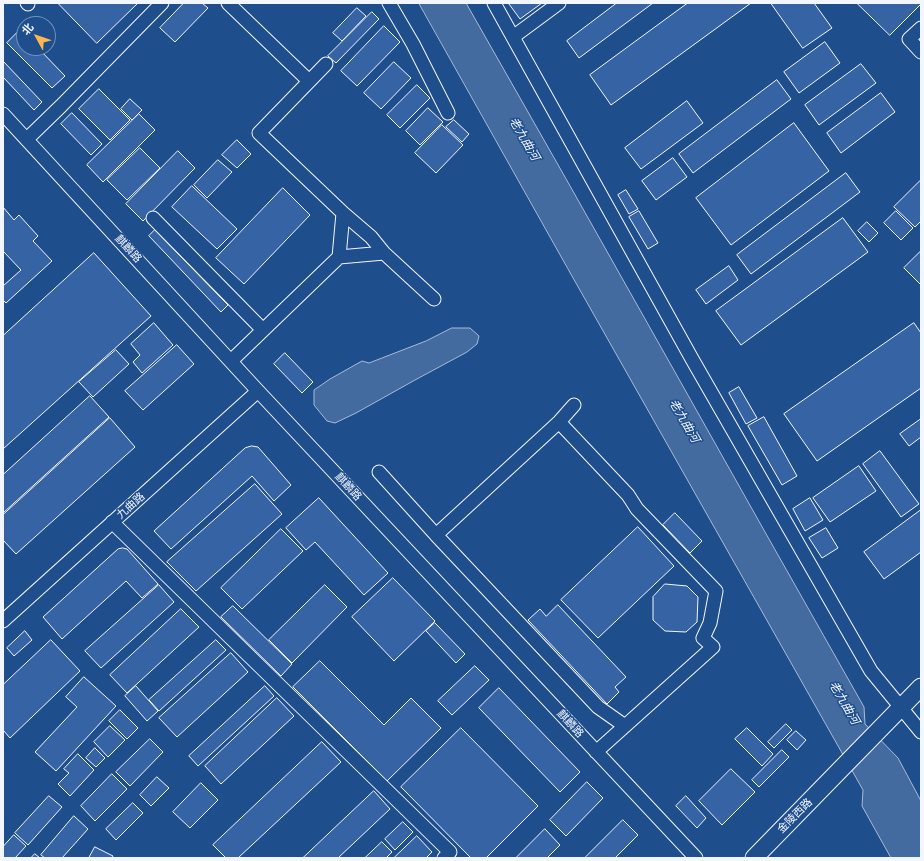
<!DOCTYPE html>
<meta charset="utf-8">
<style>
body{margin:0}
#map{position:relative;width:924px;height:861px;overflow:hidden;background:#1f4e8c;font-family:"Open Sans","Noto Sans SC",sans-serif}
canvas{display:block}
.frame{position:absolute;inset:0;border:4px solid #f2f6ff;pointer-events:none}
.north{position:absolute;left:16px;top:16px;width:40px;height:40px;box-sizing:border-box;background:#1f4e8c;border:1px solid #7391ba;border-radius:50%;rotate:310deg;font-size:11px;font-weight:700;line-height:16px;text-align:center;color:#f2f6ff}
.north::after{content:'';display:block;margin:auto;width:14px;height:18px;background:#ffb74d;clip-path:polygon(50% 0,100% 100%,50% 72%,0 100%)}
</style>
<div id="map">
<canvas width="924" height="861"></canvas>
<div class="frame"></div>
<div class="north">北</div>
</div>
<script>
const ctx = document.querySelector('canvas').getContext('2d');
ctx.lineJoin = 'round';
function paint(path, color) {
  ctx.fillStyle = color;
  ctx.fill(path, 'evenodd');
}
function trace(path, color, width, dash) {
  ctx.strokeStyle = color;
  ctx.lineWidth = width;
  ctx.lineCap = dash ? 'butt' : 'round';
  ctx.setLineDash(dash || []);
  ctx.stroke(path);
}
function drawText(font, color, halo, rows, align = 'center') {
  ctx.font = font + ' "Open Sans","Noto Sans SC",sans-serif';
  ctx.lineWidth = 3;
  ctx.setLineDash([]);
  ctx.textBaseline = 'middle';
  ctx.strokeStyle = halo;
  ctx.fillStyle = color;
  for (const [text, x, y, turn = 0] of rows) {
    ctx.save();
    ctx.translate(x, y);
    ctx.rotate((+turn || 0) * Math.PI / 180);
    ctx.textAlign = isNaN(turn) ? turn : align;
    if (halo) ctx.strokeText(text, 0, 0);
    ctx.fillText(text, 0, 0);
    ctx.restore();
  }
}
const water = new Path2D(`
 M419,3H466C600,237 731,473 864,707L865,724L898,758L921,801V858H891L862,806L863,790L568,269Z
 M452,328H470L479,336L477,344L467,352L415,380L356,413L335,423L327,421L314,405V390L330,379L362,361L369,363L426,341Z`);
paint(water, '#446ba0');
trace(water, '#a8bbd7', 1);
const building = new Path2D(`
 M58,3H138L97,43Z
 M184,3H202L208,8L175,42L160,28Z
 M510,3H542L520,19L509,4Z
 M617,3H653L579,58L567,41Z
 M688,3H751L611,105L590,75Z
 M771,3H814L832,28L803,48Z
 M857,3H921V4L890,35Z
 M357,8L366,16L342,41L333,33Z
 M372,12L379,19L336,63L328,56Z
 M384,26L400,42L357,86L341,71Z
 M20,30L24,34V48H38L65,76L52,88L7,43Z
 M825,42L840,63L799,93L784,72Z
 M3,61L42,102L34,110L3,77Z
 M394,62L411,78L381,109L364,93Z
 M861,64L876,83L819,125L805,105Z
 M777,80L791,99L693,173L679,154Z
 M417,85L430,98L400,128L387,115Z
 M99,89L130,120L110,140L79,109Z
 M881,93L895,112L841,153L827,133Z
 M130,99L142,110L132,120L121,109Z
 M687,101L703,123L641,169L625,148Z
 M428,108L443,122L420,145L406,131Z
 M72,113L102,144L91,155L61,124Z
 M139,114L155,130L103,182L87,165Z
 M454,120L469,134L462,142L446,127Z
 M794,123L829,171L731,245L696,198Z
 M442,125L463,145L436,173L415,153Z
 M237,140L251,154L237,168L222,155Z
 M140,148L160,168L127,200L107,180Z
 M178,151L195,168L143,221L126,204Z
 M673,158L687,177L656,200L642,181Z
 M218,160L232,172L207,198L194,185Z
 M846,173L860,192L751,274L737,255Z
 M921,180V221L915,227L894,207Z
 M192,186L237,229L217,249L172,207Z
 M283,188L310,215L244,284L216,258Z
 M626,190L638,209L629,214L618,195Z
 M3,207L14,220L19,215L38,236L33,241L52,261L6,303L3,300V286L21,270L3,251Z
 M639,211L658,243L648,249L629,217Z
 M896,211L913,228L901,240L884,223Z
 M843,218L868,252L741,345L716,311Z
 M867,222L878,233L869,242L858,231Z
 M155,230L228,305L221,312L149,236Z
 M921,251V283L920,284L904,268Z
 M94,253L151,316L3,449V336Z
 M729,266L738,280L706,304L696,290Z
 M154,323L173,345L142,373L133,362L140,355L131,344Z
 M914,323L921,333V388L817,461L784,414Z
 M177,345L194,364L143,410L125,391Z
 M116,350L129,364L93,397L79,382Z
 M285,353L313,382L302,393L274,364Z
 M739,387L757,418L746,424L729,393Z
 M90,396L109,417L3,513V475Z
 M764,417L797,476L782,485L748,426Z
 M110,418L135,447L16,554L3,540V515Z
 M921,419V437L909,446L900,434Z
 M252,446L258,447L291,485L274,501L252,476L171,549L154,531L245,448Z
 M880,451L919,504L901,517L863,464Z
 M859,466L876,491L830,522L813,498Z
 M255,484L282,514L196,591L167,562Z
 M319,498L388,573L364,595L315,542L306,550L286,528Z
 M810,498L823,520L805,531L793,509Z
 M921,510V552L884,579L864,552Z
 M675,513L702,541L690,553L663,525Z
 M638,527L674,566L598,638L561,600Z
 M826,528L838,548L822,558L809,538Z
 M281,529L303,551L242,609L221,588Z
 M123,548L127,549L158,584L142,598L126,581L62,639L43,617L118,549Z
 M393,578L435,621L394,661L352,617Z
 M665,584L687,586L698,597L697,622L686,632L665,631L653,620V597Z
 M159,585L174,602L101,668L85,651Z
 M325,585L347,607L292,663L269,640Z
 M558,605L626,677L615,687L619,692L607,704L528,620L540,609L546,616Z
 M233,606L292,664L281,676L221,617Z
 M181,609L199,627L127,693L110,675Z
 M435,623L465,654L456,663L426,631Z
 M25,631L32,640L14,656L7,648Z
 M51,640L80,671L10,738L3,730V685Z
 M216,640L226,650L159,711L149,700Z
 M231,653L248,672L177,737L159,718Z
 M320,661L384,725L411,698L441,728L387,781L293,687Z
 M475,666L489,680L452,715L438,701Z
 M84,677L116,706L56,771L35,752L77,707L66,697Z
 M136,686L158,711L147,721L125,696Z
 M265,686L274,696L198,766L189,756Z
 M499,688L580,772L560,792L479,708Z
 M277,698L294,716L221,784L205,766Z
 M120,710L138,728L127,739L109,721Z
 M786,724L792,730L774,748L768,742Z
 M110,726L125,740L108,757L94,742Z
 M461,728L538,806L486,858H471L401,787Z
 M747,728L773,754L762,766L735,739Z
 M796,731L806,740L797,750L787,740Z
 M150,739L163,752L130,786L116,772Z
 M322,742L341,762L238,858H226L213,845Z
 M95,748L105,758L96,767L86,758Z
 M782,750L789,757L759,787L752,780Z
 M78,754L94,770L70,796L58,784L69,773L64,769Z
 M731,769L755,792L722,825L699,801Z
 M112,774L127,789L95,821L81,806Z
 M157,777L169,788L151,806L140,795Z
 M587,782L603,798L566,836L550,820Z
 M201,783L218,800L190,828L173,812Z
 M374,791L390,809L338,858H303Z
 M49,796L62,807L28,845L15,833Z
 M686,796L706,818L697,828L676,806Z
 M133,803L143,813L116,840L106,829Z
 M74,816L88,829L62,858H45L41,855Z
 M623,820L638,835L615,858H587L586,857Z
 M403,822L413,832L395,850L385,839Z
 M545,829L560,845L547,858H516Z
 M14,835L26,846L15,858H3V847Z
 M417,836L432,852L426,858H394Z
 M382,842L392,852L386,858H365Z
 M95,847L113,856L112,858H89Z
 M35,854L40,858H31Z`);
paint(building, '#3563a3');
trace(building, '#f2f6ff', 1);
const minor = new Path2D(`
 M27,3L28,4
 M228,3L309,81
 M389,3L413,44L448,113
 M494,3L692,359L871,671L921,732
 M921,28L909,39L921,52
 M513,37L559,3
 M3,114L258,391L696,858
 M27,139L61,106L162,3
 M343,213L371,237L384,253L434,299
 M153,218L263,330
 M339,257L384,253
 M231,361L339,257L343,213L259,133L326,64
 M574,405L559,422L436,535L598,707L625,726
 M559,422L628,495L637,509L716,591L710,623L703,638L713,647L596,752
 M379,472L436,535
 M112,522L450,852L444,858
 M3,621L258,391`);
const major = new Path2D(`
 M754,858L921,687`);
trace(minor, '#f2f6ff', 15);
trace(major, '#f2f6ff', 19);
trace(minor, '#1f4e8c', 13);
trace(major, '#1f4e8c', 17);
drawText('11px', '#f2f6ff', '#1f4e8c', [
 ["麒麟路",128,249,47],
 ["麒麟路",348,487,47],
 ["九曲路",131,506,-42],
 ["麒麟路",570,724,47],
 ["金陵西路",795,816,-45]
]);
drawText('italic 12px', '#f2f6ff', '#1f4e8c', [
 ["老九曲河",524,139,60],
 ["老九曲河",684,421,60],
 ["老九曲河",844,703,60]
]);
</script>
